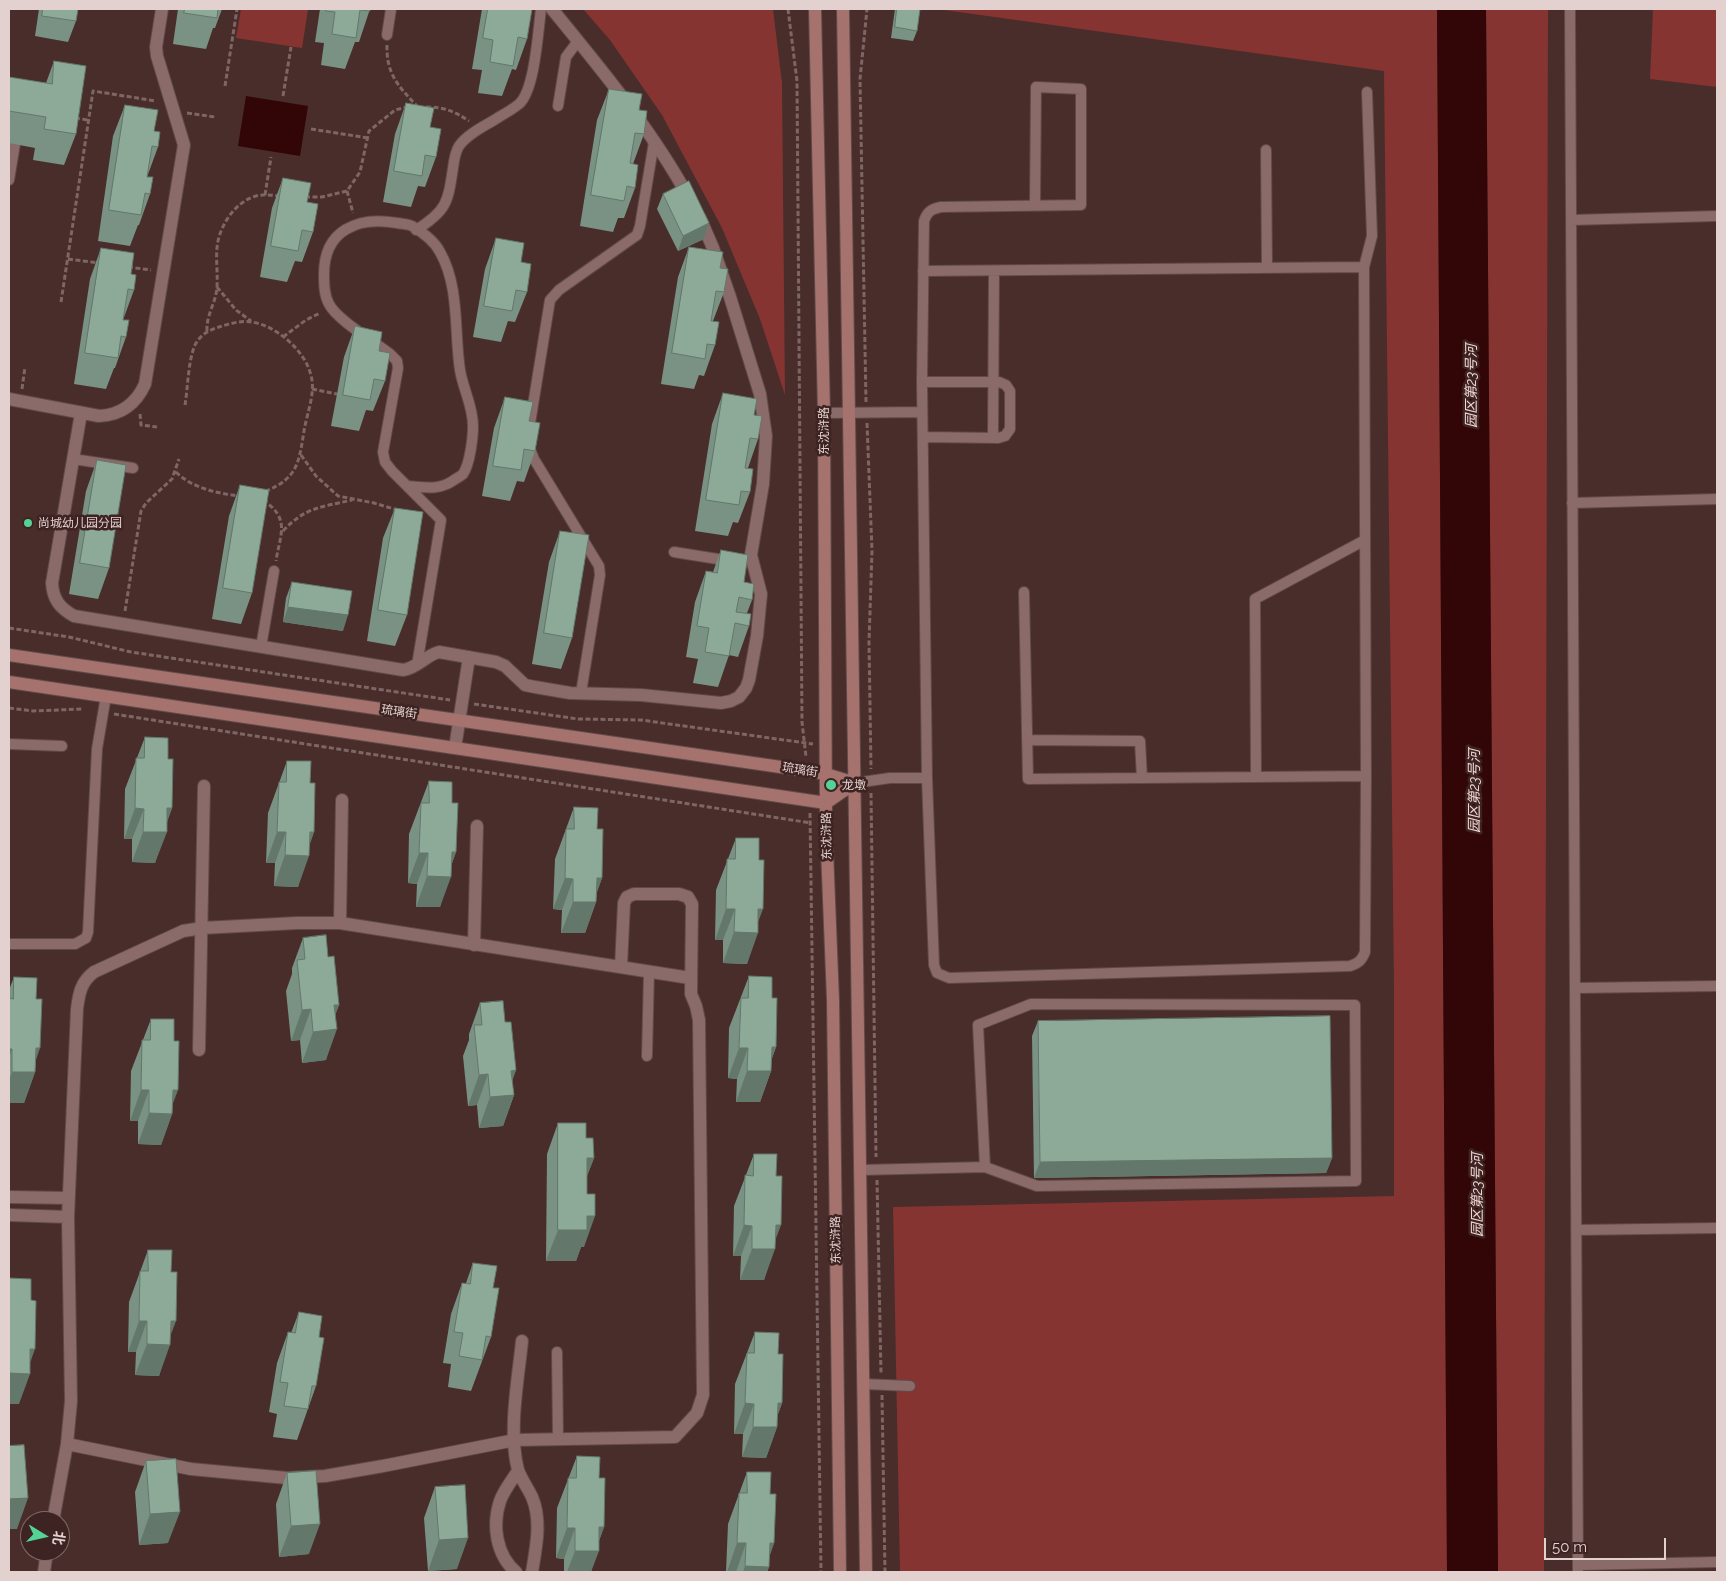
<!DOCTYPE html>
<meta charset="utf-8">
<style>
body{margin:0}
#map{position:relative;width:1726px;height:1581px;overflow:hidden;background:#482d2b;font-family:Raleway,"Noto Sans SC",sans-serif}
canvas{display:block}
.frame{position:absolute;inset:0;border:10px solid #e3d1cf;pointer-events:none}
.north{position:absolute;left:20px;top:1511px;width:50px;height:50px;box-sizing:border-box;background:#3d2321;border:1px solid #7f6967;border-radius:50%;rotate:99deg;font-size:14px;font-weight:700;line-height:20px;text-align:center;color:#e3d1cf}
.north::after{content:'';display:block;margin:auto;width:18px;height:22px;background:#53d396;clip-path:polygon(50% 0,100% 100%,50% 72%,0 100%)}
.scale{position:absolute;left:1544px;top:1538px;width:122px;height:22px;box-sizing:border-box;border:2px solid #e3d1cf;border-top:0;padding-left:6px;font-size:15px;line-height:18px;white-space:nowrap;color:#e3d1cf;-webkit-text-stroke:4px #3d2321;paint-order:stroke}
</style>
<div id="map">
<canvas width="1726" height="1581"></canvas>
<div class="frame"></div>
<div class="north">北</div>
<div class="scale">50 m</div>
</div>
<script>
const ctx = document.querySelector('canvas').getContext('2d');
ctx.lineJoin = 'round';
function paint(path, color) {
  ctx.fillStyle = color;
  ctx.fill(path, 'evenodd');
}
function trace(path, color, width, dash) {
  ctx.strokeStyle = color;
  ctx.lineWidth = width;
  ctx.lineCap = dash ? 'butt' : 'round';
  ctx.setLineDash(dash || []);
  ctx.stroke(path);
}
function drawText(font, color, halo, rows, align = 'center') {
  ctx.font = font + ' Raleway,"Noto Sans SC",sans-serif';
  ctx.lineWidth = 5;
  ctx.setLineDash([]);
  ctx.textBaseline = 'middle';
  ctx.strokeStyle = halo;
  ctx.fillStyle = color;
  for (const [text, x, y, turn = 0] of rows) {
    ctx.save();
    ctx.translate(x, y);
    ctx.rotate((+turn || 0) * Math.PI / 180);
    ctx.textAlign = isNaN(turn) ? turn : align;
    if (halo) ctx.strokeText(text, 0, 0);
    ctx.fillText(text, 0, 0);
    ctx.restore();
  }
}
paint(new Path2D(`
 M241,9H308L302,48L236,38Z
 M583,9H773L782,83L785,395L760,319L722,228L662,115L610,40Z
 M937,9H1437L1447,1572H900L893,1207L1394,1196V989L1384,71Z
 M1486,9H1548L1544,1572H1498Z
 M1653,9H1717V87L1650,79Z`), '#863431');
paint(new Path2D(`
 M1437,9H1486L1498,1572H1447Z
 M246,96L308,106L300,156L238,146Z`), '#320506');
const service = new Path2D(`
 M1570,9L1578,1572
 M387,35L391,9
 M558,106L566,57L578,41
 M1266,150L1267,268
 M9,180L15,144
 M1035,205L1036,87L1081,89V205L941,207C931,209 927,212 924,221L922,382L927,778L934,965L937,973L949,978L1350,966C1359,963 1362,960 1365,952L1366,776L1364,267L1372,236L1367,92
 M1571,220L1717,216
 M416,230C447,211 448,202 453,168C454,160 455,152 459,146C468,133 487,125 499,117C506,113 513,109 519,104C535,90 538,31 541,9
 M923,271L1364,267
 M922,382H999L1006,385L1010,391V429L1005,436L998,438L923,437
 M824,413L922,412
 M993,438L994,271
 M73,459L133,468
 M407,486C424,487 439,491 454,480C457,478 461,476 463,474C470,464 473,437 473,426C473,406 463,389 460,370C454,332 460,287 440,252C435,242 422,232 412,226C408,224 402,224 397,223C358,216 324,230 324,274C324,284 324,295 329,304C337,320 375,342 390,354L397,361L398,368L383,452L385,462L392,471L441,520L417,665
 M1572,503L1717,499
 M674,552L730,561
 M1024,592L1028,779L1366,776
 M261,647L274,571
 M581,693L600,575L599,566L534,459L527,442L550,300L559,290L637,235L640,226L654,142
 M1027,740L1140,741L1142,778
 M9,744L62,746
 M1256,776L1255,599L1365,540
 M855,783L890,778H927
 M9,944H75L86,938L88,932L97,749L106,696
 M1575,988L1717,986
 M647,1056L649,971
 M861,1170L985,1167L1037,1186L1356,1181L1355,1005L1031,1004L978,1025L985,1167
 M1576,1230L1717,1228
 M557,1352L558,1439
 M864,1384L910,1386
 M1578,1565L1717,1562`);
const minor = new Path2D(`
 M552,9C601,69 652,130 689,198
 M9,399L99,416C121,415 136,404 145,384L184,145L157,56L156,47L162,9
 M81,413L52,583C53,600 60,608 74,616L403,670C418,668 426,655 439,652L496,662L505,666L525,685L535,687L570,693L641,695L721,703L731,701L739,697L746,688L749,680L757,636L761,594L751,555L763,484L766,436L760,394L730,297L713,248L700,218
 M455,748L469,657
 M340,923L342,800
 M474,945L477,826
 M199,1050L204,786
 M9,1197L68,1198
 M9,1215L68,1217
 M522,1341C518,1380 508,1432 518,1470C521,1479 528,1488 532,1497C542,1520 536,1548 532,1572
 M67,1444L191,1469L287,1478L325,1476L383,1466L515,1440L675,1437L697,1413L703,1395L699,1020L696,1006L691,994L692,904L688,897L679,894H634L627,897L624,903L621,967
 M53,1521L67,1444L71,1401L68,1217L77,1009C79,993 81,982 94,972L183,931L202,928L297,923H340L690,978
 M44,1572L47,1551
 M516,1572C496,1555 492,1525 500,1501C504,1490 512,1480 518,1471`);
const secondary = new Path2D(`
 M815,9L824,413L826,825L833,1000L840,1572
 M843,9L866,1572
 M9,655L808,771L826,774L855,783
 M9,682L826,803L855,783`);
trace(service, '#604a48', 12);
trace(minor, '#604a48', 14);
trace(secondary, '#604a48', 14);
trace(new Path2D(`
 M788,9L797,81L802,722L806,757
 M387,45C386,74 399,87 417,106
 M225,86L237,9
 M283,96L291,47
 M426,107C444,107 454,111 469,121
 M187,113L215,117
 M75,118L88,120
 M311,129L368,138
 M347,191L353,213
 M265,195L271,157
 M305,197H322L347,191L360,172L369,131L395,110L407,107
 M68,259L99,263
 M128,267L151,270
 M217,287L236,310L251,321
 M61,302L93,91L156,101
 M207,331C206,315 216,303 217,287C218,271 215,256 218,241C222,222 237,201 256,196C264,194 271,195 279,196
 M283,337L306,320L320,313
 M22,389L25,367
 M312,389L337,394
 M866,402L860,79L867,9
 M185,405C188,387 188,361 195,345C200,335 209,330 219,327C229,324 241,320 252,322C276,326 303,349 310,372C317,391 307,412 304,431C299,462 298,478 266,491
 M140,414L141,425L157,427
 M867,423L872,551L869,642L871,769
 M301,455L316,476L338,496L374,503L397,510
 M176,472C192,488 216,493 239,496
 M263,500C291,519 280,534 276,561
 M283,531C305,507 322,507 352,500
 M125,611L141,511L146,503L172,479L179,459
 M9,628L69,637L131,652L450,700
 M474,704L578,719L641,720L813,744
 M9,708L33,711L83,709
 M114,714L811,823
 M871,793L876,1157
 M810,813L821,1572
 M877,1180L881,1374
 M882,1395L885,1572`), '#7e6664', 3, [5, 2.5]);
trace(service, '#8a6b69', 10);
trace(minor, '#8a6b69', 12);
trace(secondary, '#a5726e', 12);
paint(new Path2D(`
 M39,9H78L76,21L68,42L35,36Z
 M178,9H222L215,28H213L206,49L173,44Z
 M320,9H370L359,42H355L345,69L321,65L324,43L315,42Z
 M482,9H532L527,39L516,70L512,69L502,96L478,93L482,70L472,69Z
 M895,9H920L917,31L913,41L891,38Z
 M54,61L76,134L64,165L33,160L35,148L9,143V77L46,83Z
 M609,89L639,110L644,134L633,164L635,188L624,218H618L613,232L580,226L597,120Z
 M406,103L430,127L436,157L425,187L418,186L411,207L383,202L395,134Z
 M125,105L154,131L158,147L147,177L150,194L139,225H138L130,246L98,241L113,136Z
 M283,178L307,202L313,232L302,262L295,261L287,282L260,277L272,208Z
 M663,194L709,223L704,239L678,251L657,209Z
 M496,238L521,262L527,292L515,322L508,321L501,342L473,337L485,269Z
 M689,247L720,268L724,292L713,321L715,345L704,376L699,375L694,389L661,384L678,277Z
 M101,248L131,274L134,290L123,320L126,337L115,368H114L106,389L74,384L90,279Z
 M355,326L379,351L385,381L373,411L366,410L359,431L331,426L344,357Z
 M723,393L754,415L758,439L748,468L750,492L738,523L733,522L728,536L695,531L712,424Z
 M505,397L529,421L535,451L524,482L517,481L510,501L482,496L494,428Z
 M97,460L109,568L98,599L69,594L86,491Z
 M240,485L252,593L241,624L212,619L229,516Z
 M395,508L407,615L395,646L367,641L383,538Z
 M560,531L572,638L561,669L532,664L549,562Z
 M721,550L744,582L752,600L747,613L749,626L738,657L729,655L718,687L693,683L698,659L686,657L695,602L706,571L713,572Z
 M292,582L343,631L283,622L286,598Z
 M145,737L168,759L172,808L167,822L155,863L132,862V839H124L125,789Z
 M287,761L310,783L314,832L309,845L298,887L274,886L275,863H266L268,813Z
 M429,781L452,803L456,852L451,866L440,907H416L417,884L408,883L409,834Z
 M574,807L597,829L602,878L597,892L596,902L585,933H561L562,910L553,909L555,859Z
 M736,838L758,922L747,964L723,963V940H715L716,890Z
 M303,938L328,957L339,1005L335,1014L326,1060L302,1063L300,1040L291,1041L286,991L292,974V968Z
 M749,976L772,998L776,1047L771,1061V1071L760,1102H736L737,1079L728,1078L729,1028Z
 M14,977L36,1061L35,1072L24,1103H9V990Z
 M480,1003L505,1022L516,1070L512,1080L514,1095L503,1126L479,1128L477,1105L468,1106L463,1056L469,1040V1034Z
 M151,1019L173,1104L172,1114L161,1145L138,1144V1121H130L131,1071Z
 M1038,1021L1332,1158L1326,1173L1034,1178L1032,1036Z
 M558,1123L586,1138L594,1158L587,1176L584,1247H581L576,1261H546L547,1154Z
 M754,1154L776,1239L764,1280H740L741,1256H733L734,1206Z
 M148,1250L171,1334L159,1376L135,1375L136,1352H128L129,1302Z
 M473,1263L493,1288L491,1337L471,1391L448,1387L451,1364L443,1363L451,1314L462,1283H466Z
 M299,1312L319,1337L316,1386L297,1440L273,1437L277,1414L269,1412L277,1363L288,1332L291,1333Z
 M755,1332L778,1354L782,1403L777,1417V1427L766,1458L742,1457L743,1434H734L735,1384Z
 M577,1456L599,1478L604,1527L599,1541L591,1572H564V1559L556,1558L557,1508Z
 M146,1461L168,1543L139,1545L135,1492Z
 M747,1472L770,1494L774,1543L769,1557V1567L767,1572H726L728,1524Z
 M287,1473L309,1554L279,1557L276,1504Z
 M435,1487L457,1569L428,1571L424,1518Z`), '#799284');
paint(new Path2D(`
 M709,223L704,239L678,251L683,236Z
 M288,607L348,615L343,631L283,622Z
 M135,808L144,809L132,839H124Z
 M167,808H172L163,832H167L155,863L132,862L143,832Z
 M277,832H286L275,863H266Z
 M310,832H314L306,856H309L298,887L274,886L285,855Z
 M452,852H456L447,877H451L440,907H416L427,876Z
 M419,853H428L417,884L408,883Z
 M565,878L573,879L562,910L553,909Z
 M597,878H602L593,902H596L585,933H561L573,902Z
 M726,909H735L723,940H715Z
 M758,909H763L754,933H758L747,964L723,963L734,932Z
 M334,1005H339L330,1030L337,1029L326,1060L302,1063L313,1032Z
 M311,1009L300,1040L291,1041L302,1010Z
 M772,1047H776L767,1071H771L760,1102H736L747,1071Z
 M36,1048H40L32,1072H35L24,1103H9V1080L12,1072Z
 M739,1048H748L737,1079L728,1078Z
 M9,1049H12L9,1058Z
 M516,1070L507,1096L514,1095L503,1126L479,1128L490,1097L511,1071Z
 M488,1074L477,1105L468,1106L479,1075Z
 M141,1090H149L138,1121H130Z
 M173,1090H178L169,1114H172L161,1145L138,1144L149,1113Z
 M587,1158H594L582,1189Z
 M1332,1158L1326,1173L1034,1178L1040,1162Z
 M587,1216H595L584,1247H581L576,1261H546L558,1230Z
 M744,1225L752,1226L741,1256H733Z
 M776,1225H781L772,1249H775L764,1280H740L752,1249Z
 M139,1321H147L136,1352H128Z
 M171,1321H176L167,1345H170L159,1376L135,1375L147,1344Z
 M30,1349H35L26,1374H30L19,1404H9V1373Z
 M745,1403L754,1404L743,1434H734Z
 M778,1403H782L773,1427H777L766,1458L742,1457L753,1427Z
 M28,1498L17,1529H9V1499Z
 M180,1512L168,1543L139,1545L150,1514Z
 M320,1524L309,1554L279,1557L291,1526Z
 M599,1527H604L595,1551H599L591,1572H567L575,1551Z
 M567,1528H575L564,1559L556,1558Z
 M468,1538L457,1569L428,1571L439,1540Z
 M737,1543H746L736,1572H727Z
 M770,1543H774L766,1567H769L767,1572H743L745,1566Z`), '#63776b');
const building = new Path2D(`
 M43,9H78L76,21L42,16Z
 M185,9H218L217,18L184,13Z
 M326,9H370V11L360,10L356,38L332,34L335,12L326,11Z
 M488,9H532L527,39L518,37L513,66L490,62L493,40L483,38Z
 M897,9H920L917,31L895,27Z
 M54,61L86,66L76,134L44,129L46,117L9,111V77L52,84Z
 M609,89L642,94L639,110L647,111L644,134L635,133L630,163L638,165L635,188L627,186L624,201L591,195Z
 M406,103L434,108L430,127L441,129L436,157L425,155L422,176L394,171Z
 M125,105L158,110L154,131L160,132L158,147L152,146L147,177H153L150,194L145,193L141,215L109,210Z
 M283,178L311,183L307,202L318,204L313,232L302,230L298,251L271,246Z
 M689,181L709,223L683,236L663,194Z
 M496,238L524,243L521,262L531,264L527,292L516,290L512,311L484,306Z
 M689,247L723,252L720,268L728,269L724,292L716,291L711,321L719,322L715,345L707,344L705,359L672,353Z
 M101,248L134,253L131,274L136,275L134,290L128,289L123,320H129L126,337L121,336L118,358L85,353Z
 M355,326L382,332L379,351L390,353L385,381L374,379L370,400L343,395Z
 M723,393L757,399L754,415L762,416L758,439L750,438L745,468L753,469L750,492L741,491L739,505L706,500Z
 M505,397L533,402L529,421L540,423L535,451L524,449L521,470L493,466Z
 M97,460L126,465L109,568L80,563Z
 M240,485L269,490L252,593L223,588Z
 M395,508L423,512L407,615L378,610Z
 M560,531L589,535L572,638L544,633Z
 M721,550L748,555L744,582L754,584L752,600L739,597L736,612L751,614L749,626L735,623L729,656L705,652L709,628L697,626L706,571L717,573Z
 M292,582L352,591L348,615L288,607Z
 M145,737L168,738V759H173L172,808H167V832H143L144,809L135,808L136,758H144Z
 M287,761H311L310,783H315L314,832H310L309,856L285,855L286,832H277L279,782H286Z
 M429,781L452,782V803H458L456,852H452L451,877L427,876L428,853H419L421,803H429Z
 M574,807L598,808L597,829H603L602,878H597L596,902H573V879L565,878L566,829H574Z
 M736,838H759V860H764L763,909H758V933L734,932L735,909H726L727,859H735Z
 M326,935L328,957L334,956L339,1005H334L337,1029L313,1032L311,1009L302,1010L297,960L305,959L303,938Z
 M749,976L772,977V998H777L776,1047H772L771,1071H747L748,1048H739L741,998H748Z
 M14,977L37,978L36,999H42L40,1048H36L35,1072H12V1049H9V998L13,999Z
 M503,1001L505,1022H511L516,1070L511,1071L514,1095L490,1097L488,1074L479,1075L474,1025H482L480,1003Z
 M1330,1016L1332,1158L1040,1162L1038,1021Z
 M151,1019H174V1041H179L178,1090H173L172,1114L149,1113V1090H141L142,1040H150Z
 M558,1123H586V1138H593L594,1158H587V1194H595V1216H587V1230H558Z
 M754,1154H777L776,1176H782L781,1225H776L775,1249H752V1226L744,1225L745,1175L753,1176Z
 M148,1250H172L171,1272H177L176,1321H171L170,1345L147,1344V1321H139L140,1271H148Z
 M473,1263L497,1266L493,1288H499L491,1337L486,1336L482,1360L459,1356L463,1333L454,1332L462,1283L470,1284Z
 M9,1278L31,1279V1300L36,1301L35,1349H30V1374L9,1373Z
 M299,1312L322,1316L319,1337L324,1338L316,1386H312L308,1409L284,1406L288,1383L280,1382L288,1332L295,1333Z
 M755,1332L779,1333L778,1354H783L782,1403H778L777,1427H753L754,1404L745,1403L747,1353H754Z
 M24,1445L28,1498L9,1499V1446Z
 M577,1456L600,1457L599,1478H605L604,1527H599V1551H575V1528H567L568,1478H576Z
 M176,1459L180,1512L150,1514L146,1461Z
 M316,1471L320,1524L291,1526L287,1473Z
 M747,1472H771L770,1494H776L774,1543H770L769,1567L745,1566L746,1543H737L739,1493H747Z
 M465,1485L468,1538L439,1540L435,1487Z`);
paint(building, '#8daa99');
trace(building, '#63776b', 1);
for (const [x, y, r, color] of [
 [28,523,5,"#53d396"],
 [831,785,6,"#53d396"]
]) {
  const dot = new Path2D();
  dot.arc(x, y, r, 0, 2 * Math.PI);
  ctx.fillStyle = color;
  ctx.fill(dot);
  trace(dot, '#3d2321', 2);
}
drawText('12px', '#e3d1cf', '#3d2321', [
 ["东沈浒路",824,431,-90],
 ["琉璃街",399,712,8],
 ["琉璃街",800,770,9],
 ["东沈浒路",827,836,-91],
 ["东沈浒路",836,1240,-91]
]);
drawText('12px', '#e3d1cf', '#3d2321', [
 ["尚城幼儿园分园",38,523],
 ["龙墩",842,785]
], 'left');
drawText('italic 14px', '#f2d7d5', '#3d2321', [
 ["园区第23号河",1472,386,-90],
 ["园区第23号河",1475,791,-90],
 ["园区第23号河",1478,1195,-90]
]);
</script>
